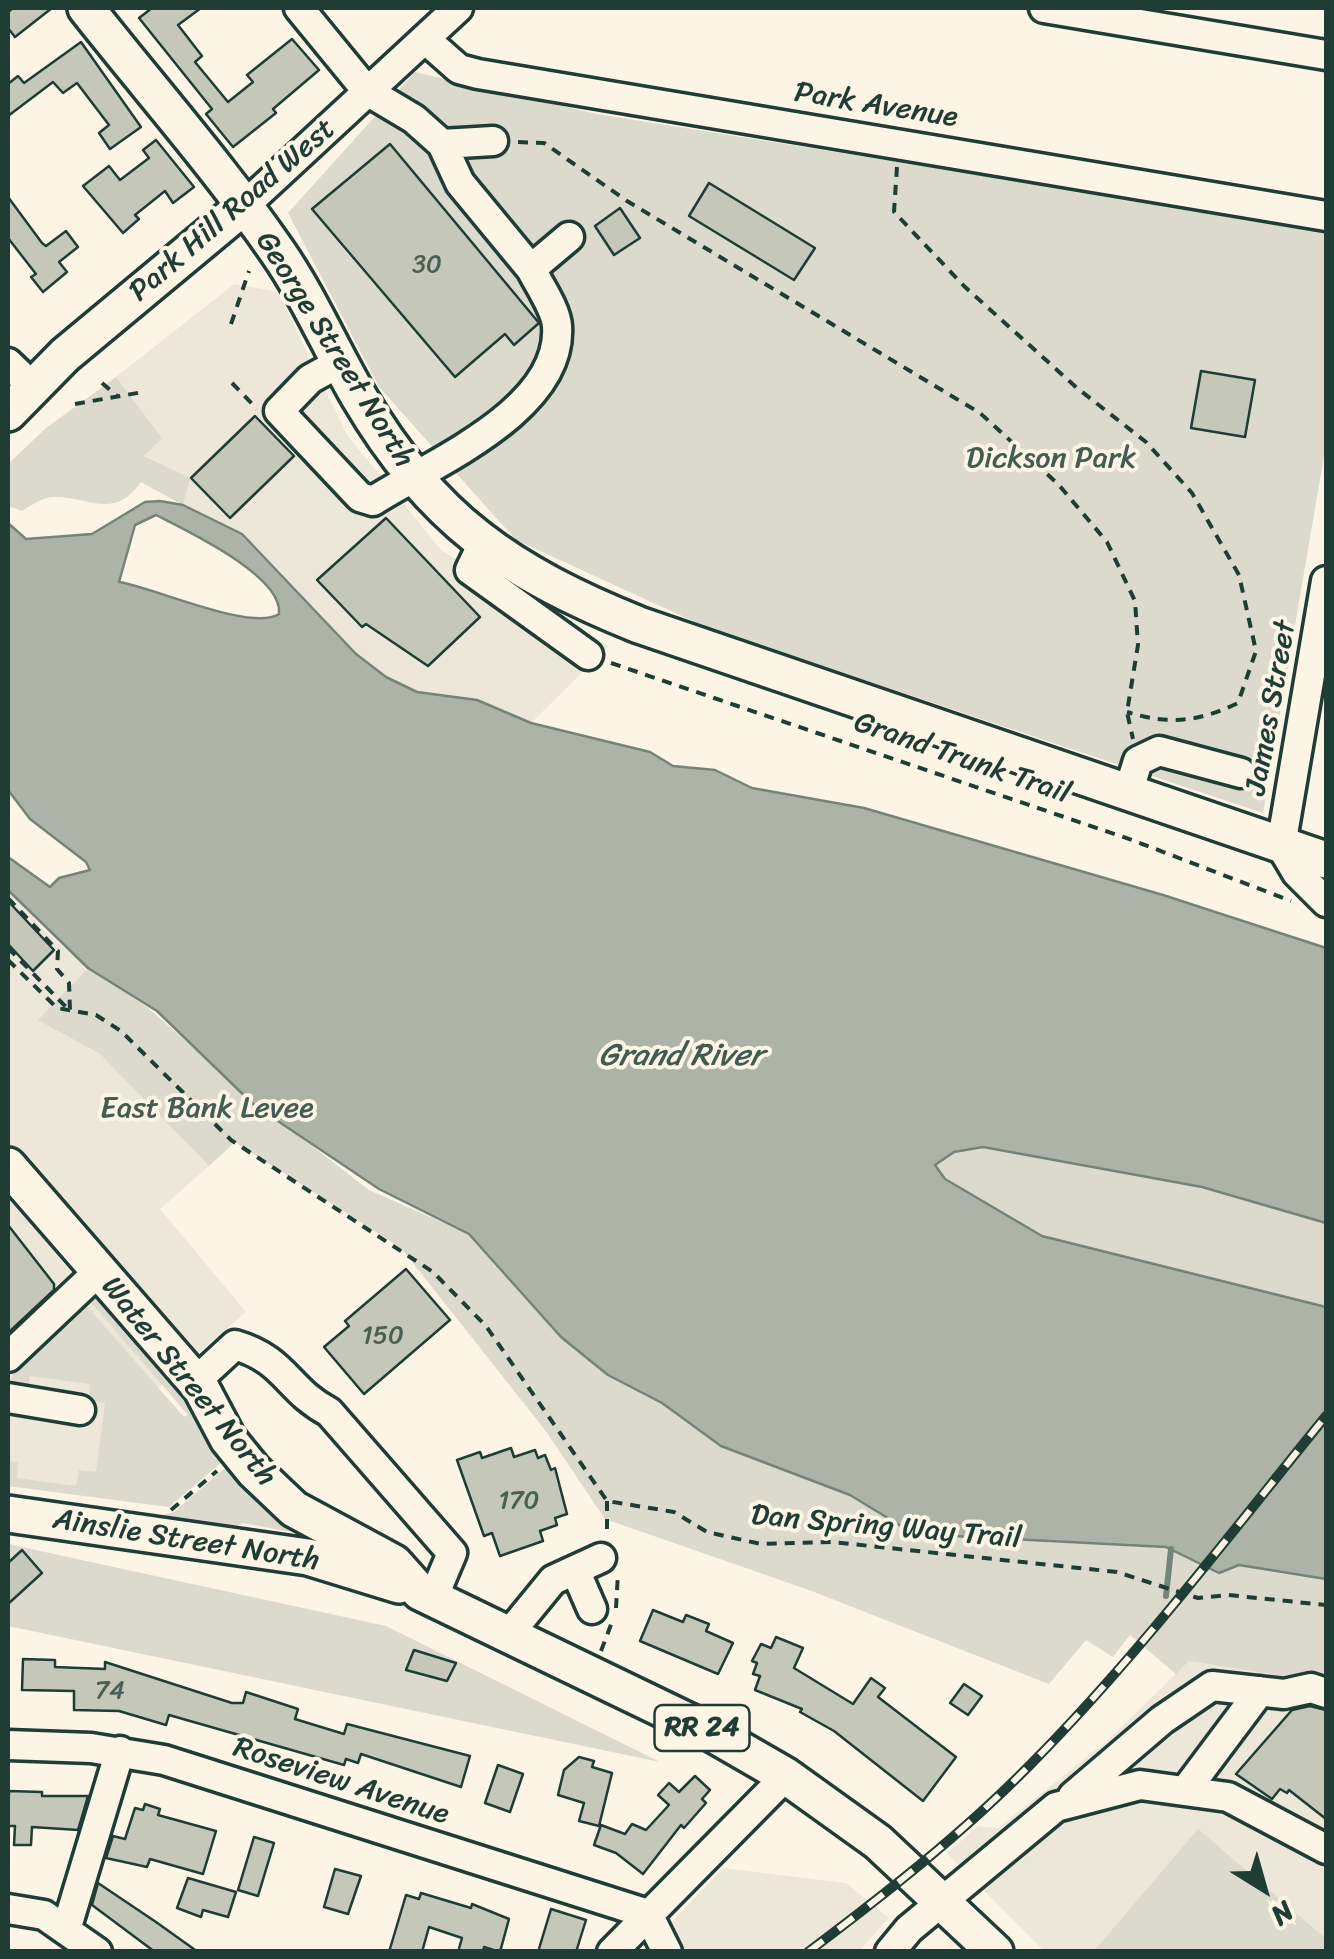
<!DOCTYPE html>
<style>
body{margin:0}
#map{position:relative;width:1334px;height:1959px;overflow:hidden;background:#fcf5e5;font-family:Sriracha,sans-serif}
canvas{display:block}
.frame{position:absolute;inset:0;border:10px solid #1f3d34;pointer-events:none}
.north{position:absolute;left:1214px;top:1839px;width:100px;height:100px;-webkit-text-stroke:8px #fcf5e5;paint-order:stroke;rotate:143deg;font-size:28px;font-weight:700;line-height:40px;text-align:center;color:#1f3d34}
.north::after{content:'';display:block;margin:auto;width:35px;height:45px;background:#1f3d34;clip-path:polygon(50% 0,100% 100%,50% 72%,0 100%)}
</style>
<div id="map">
<canvas width="1334" height="1959"></canvas>
<div class="frame"></div>
<div class="north">N</div>
</div>
<script>
const ctx = document.querySelector('canvas').getContext('2d');
ctx.lineJoin = 'round';
function paint(path, color) {
  ctx.fillStyle = color;
  ctx.fill(path, 'evenodd');
}
function trace(path, color, width, dash) {
  ctx.strokeStyle = color;
  ctx.lineWidth = width;
  ctx.lineCap = dash ? 'butt' : 'round';
  ctx.setLineDash(dash || []);
  ctx.stroke(path);
}
function drawText(font, color, halo, rows, align = 'center') {
  ctx.font = font + ' Sriracha,sans-serif';
  ctx.lineWidth = 8;
  ctx.setLineDash([]);
  ctx.textBaseline = 'middle';
  ctx.strokeStyle = halo;
  ctx.fillStyle = color;
  for (const [text, x, y, turn = 0] of rows) {
    ctx.save();
    ctx.translate(x, y);
    ctx.rotate((+turn || 0) * Math.PI / 180);
    ctx.textAlign = isNaN(turn) ? turn : align;
    if (halo) ctx.strokeText(text, 0, 0);
    ctx.fillText(text, 0, 0);
    ctx.restore();
  }
}
paint(new Path2D(`
 M234,284L278,292L347,435L442,551L609,646L531,723L477,700L417,692L387,677L356,654L242,534L183,505L189,478L143,455L162,438L116,377Z
 M8,890L48,934L88,968L39,1020L100,1054L209,1166L160,1209L246,1312L158,1388L184,1417L196,1409L169,1507L8,1486Z
 M1189,1661L1326,1683V1951H1044L947,1853L978,1826L998,1828L1108,1740Z
 M723,1868L846,1883L889,1918L859,1951L643,1952Z`), '#ece7d8');
paint(new Path2D(`
 M415,72L597,114L1326,230V444L1263,813L706,627L516,540L379,387L288,213Z
 M116,377L162,438L144,456L190,478L183,505L141,482C112,522 89,495 51,497C42,498 30,506 22,511L8,506V464L46,428Z
 M88,968L147,1007L255,1102L369,1190L469,1234L561,1337L607,1375L662,1403L721,1446L850,1495L914,1534L1166,1547L1219,1573L1239,1565L1326,1579V1683L1189,1661L1176,1674L1130,1635L1113,1657L1086,1640L1049,1684L809,1590L605,1519L545,1430L401,1248L235,1142L209,1166L100,1054L38,1020Z
 M983,1147L1202,1187L1326,1223V1307L1042,1236L945,1179L935,1165L954,1152Z
 M98,1295L196,1409L229,1456L169,1507L8,1486V1460L18,1463L17,1478L76,1486L79,1470L96,1472L105,1403L89,1400L90,1384L30,1376L27,1391L13,1386L12,1369L83,1302L184,1417L188,1415L90,1301Z
 M233,1461L312,1536L243,1523L237,1526L159,1516L174,1512Z
 M8,1544L386,1626L660,1762L8,1626Z
 M1198,1829L1326,1939V1951H1094Z`), '#dcdacc');
const water = new Path2D(`
 M160,501L183,505L242,534L356,654L386,677L417,692L477,700L531,723L650,752L673,766L715,770L752,788L864,808L1163,895L1326,948V1223L1202,1187L983,1147L954,1152L935,1165L945,1179L1042,1236L1326,1307V1579L1239,1565L1219,1573L1166,1547L914,1534L850,1495L721,1446L662,1403L608,1375L561,1337L469,1234L379,1189L254,1105L157,1011L88,968L8,890V857L50,887L59,878L90,870L86,862L30,819L8,790V523L26,539L92,534L145,502ZM156,515C185,530 284,576 279,614C251,632 153,587 119,582L135,525Z`);
paint(water, '#aeb3a7');
trace(water, '#758479', 2.5);
trace(new Path2D(`
 M1166,1596L1171,1549`), '#758479', 6);
const building = new Path2D(`
 M13,8H52L15,37L8,28V12Z
 M152,8H201L178,25L202,56L195,62L228,102L253,82L247,75L292,39L319,70L273,109L276,113L233,147L206,114L212,109L139,18Z
 M81,42L141,127L110,149L99,133L109,125L77,83L63,93L53,82L8,116V84L18,76L24,83Z
 M156,140L194,187L173,203L165,191L135,215L139,219L123,233L83,186L109,166L120,180L149,158L143,150Z
 M390,144L539,323L514,345L505,334L455,377L312,209Z
 M709,183L815,248L794,280L689,216Z
 M8,197L42,243L46,246L66,231L78,247L59,262L67,272L43,292L31,277L36,274L8,238Z
 M620,208L640,238L614,255L595,226Z
 M1201,371L1255,380L1245,437L1191,428Z
 M255,416L294,456L230,518L191,478Z
 M386,518L480,617L428,666L366,624L362,627L317,580Z
 M8,901L54,950L33,971L8,944Z
 M8,1225L54,1284V1290L8,1333Z
 M406,1269L450,1320L364,1394L324,1347L349,1326L345,1321Z
 M511,1448L514,1457L535,1450L538,1458L545,1455L551,1470L555,1468L567,1514L555,1518L557,1525L540,1531L543,1541L500,1556L492,1533L484,1536L457,1460L480,1452L482,1458Z
 M22,1550L42,1573L8,1604V1563Z
 M653,1610L683,1622L686,1615L709,1624L706,1631L733,1643L718,1674L640,1641Z
 M776,1637L803,1648L794,1668L853,1704L871,1678L885,1688L878,1697L956,1757L923,1801L834,1731L800,1712L802,1709L755,1690L760,1676L753,1674L757,1663L752,1661L761,1644L771,1648Z
 M414,1650L456,1663L447,1681L406,1670Z
 M23,1659L55,1660V1667L105,1669V1662L232,1703H243L246,1692L298,1709L295,1719L344,1734L347,1724L470,1756L461,1787L361,1754L358,1763L346,1759L344,1765L169,1715L166,1725L119,1711L74,1710V1691L22,1690Z
 M964,1684L982,1696L968,1715L950,1703Z
 M1310,1706L1326,1710V1819L1289,1790L1287,1793L1280,1789L1272,1799L1236,1774L1292,1710Z
 M579,1757L594,1761L592,1767L612,1773L599,1826L579,1821L584,1803L558,1795L564,1770Z
 M498,1765L523,1774L510,1812L485,1803Z
 M695,1776L710,1790L702,1799L706,1803L684,1828L681,1825L643,1874L616,1853L594,1845L601,1825L625,1834L632,1824L646,1830L669,1805L658,1795L669,1783L679,1792Z
 M9,1791L42,1792V1796H88L78,1830L32,1827L31,1845H14L15,1826H8Z
 M145,1804L160,1809L158,1815L216,1831L203,1874L150,1859L147,1867L106,1858L113,1836L125,1839L135,1808L143,1810Z
 M254,1837L274,1843L258,1896L238,1890Z
 M335,1869L361,1876L348,1914L324,1907Z
 M188,1878L236,1892L228,1917L203,1910L201,1917L177,1908Z
 M98,1883L156,1922L198,1952H155L92,1905Z
 M421,1893L471,1908L472,1904L509,1919L500,1952L484,1947L483,1952H458L462,1938L429,1927L422,1952H389L406,1895L419,1899Z
 M551,1909L586,1920L576,1952H538Z`);
paint(building, '#c5c7b9');
trace(building, '#1f3d34', 2.5);
const minor = new Path2D(`
 M299,8L367,91L414,119L442,144L460,183L531,269L569,237
 M1044,8L1326,55
 M425,39L459,69L478,74L1326,216
 M442,144L493,141
 M243,207L458,8
 M341,362L310,379L279,411L360,497L373,501C430,464 563,411 557,326C556,309 539,285 531,269
 M8,363L32,386
 M483,543L470,570L588,655
 M1326,581L1281,846L1297,873L1326,902
 M1128,793L1138,761L1159,751L1241,773
 M8,1357L99,1271
 M195,1382L235,1345C286,1360 287,1390 329,1412L452,1553L433,1598
 M8,1398L80,1410
 M575,1570L592,1609
 M508,1635L553,1580L601,1558
 M8,1745L91,1748L164,1760L648,1914
 M1185,1791L1260,1691
 M1073,1796L1162,1720L1212,1686L1284,1694L1311,1688L1326,1693
 M8,1909L44,1915L97,1952
 M648,1914L667,1952
 M66,1930L120,1751
 M612,1952L786,1776
 M890,1952L909,1929L1056,1807L1140,1785L1228,1797L1326,1849`);
const major = new Path2D(`
 M86,8C149,88 219,167 277,251C309,297 331,349 359,397C431,520 510,573 639,625L1326,860
 M8,413L65,355L243,207
 M8,1166L201,1388L228,1439L254,1471L294,1509L394,1563L420,1592L708,1731L786,1776L878,1842L995,1952
 M8,1514L308,1557L399,1585`);
trace(minor, '#1f3d34', 35);
trace(major, '#1f3d34', 42);
trace(new Path2D(`
 M518,142L544,143L627,201L980,413L1058,484L1107,542L1135,601L1138,645L1127,712L1133,739
 M897,167L894,212L965,287L1077,388L1146,442L1192,493L1239,575L1256,651L1238,703C1198,722 1169,725 1127,712
 M231,324L249,271
 M102,383L117,396
 M232,383L257,409
 M75,404L143,392
 M611,663L1132,840L1291,901
 M8,898L58,951L57,969L69,983L70,1011
 M8,948L70,1011
 M8,960L57,1008L96,1015L121,1031L231,1140L433,1272L486,1326L607,1501L674,1512L707,1532L761,1544L832,1542L1117,1572L1198,1598L1228,1595L1326,1605
 M607,1501V1535
 M171,1510L217,1471
 M616,1608L618,1573
 M601,1651L612,1622`), '#1f3d34', 4, [10, 8]);
trace(minor, '#fcf5e5', 28);
trace(major, '#fcf5e5', 35);
const rail = new Path2D(`
 M808,1952C885,1894 962,1834 1030,1765C1137,1657 1230,1534 1326,1416`);
trace(rail, '#1f3d34', 10);
trace(rail, '#fcf5e5', 6, [19]);
drawText('25px', '#486055', null, [
 ["30",427,266],
 ["150",383,1337],
 ["170",519,1502],
 ["74",110,1692]
]);
for (const [x, y, w] of [
 [702,1728,95]
]) {
  const box = new Path2D();
  box.roundRect(x - w / 2, y - 23, w, 46, 8);
  ctx.fillStyle = '#fcf5e5';
  ctx.fill(box);
  trace(box, '#1f3d34', 2.5);
}
drawText('bold 28px', '#1f3d34', null, [
 ["RR 24",702,1728]
]);
drawText('30px', '#1f3d34', '#fcf5e5', [
 ["Park Avenue",876,106,9],
 ["Park Hill Road West",233,211,-41],
 ["George Street North",334,350,58],
 ["James Street",1272,708,-80],
 ["Grand Trunk Trail",962,759,19],
 ["Water Street North",188,1382,51],
 ["Dan Spring Way Trail",886,1528,5],
 ["Ainslie Street North",186,1541,9],
 ["Roseview Avenue",341,1782,18]
]);
drawText('30px', '#455c52', '#fcf5e5', [
 ["Dickson Park",1051,459],
 ["East Bank Levee",207,1109]
]);
drawText('italic 32px', '#435a51', '#fcf5e5', [
 ["Grand River",681,1057]
]);
</script>
